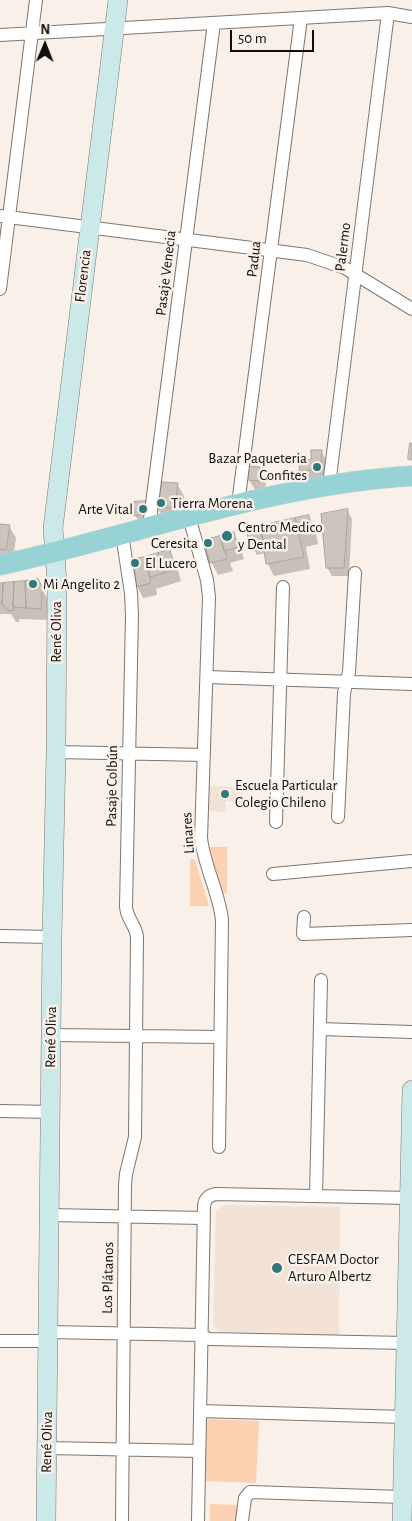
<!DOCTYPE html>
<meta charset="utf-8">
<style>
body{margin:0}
#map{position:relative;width:412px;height:1521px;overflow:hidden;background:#f9f0e9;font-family:"Alegreya Sans",sans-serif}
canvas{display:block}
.north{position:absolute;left:20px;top:20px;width:50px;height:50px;-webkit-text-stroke:4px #f9f0e9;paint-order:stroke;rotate:1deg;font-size:14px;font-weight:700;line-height:20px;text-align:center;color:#100d0a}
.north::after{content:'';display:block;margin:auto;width:18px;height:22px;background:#100d0a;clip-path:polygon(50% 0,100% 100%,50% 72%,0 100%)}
.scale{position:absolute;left:230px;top:30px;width:84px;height:22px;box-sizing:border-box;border:2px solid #100d0a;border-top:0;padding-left:6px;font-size:15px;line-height:18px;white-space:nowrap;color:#100d0a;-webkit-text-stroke:4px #f9f0e9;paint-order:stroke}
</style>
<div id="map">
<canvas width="412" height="1521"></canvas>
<div class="north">N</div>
<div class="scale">50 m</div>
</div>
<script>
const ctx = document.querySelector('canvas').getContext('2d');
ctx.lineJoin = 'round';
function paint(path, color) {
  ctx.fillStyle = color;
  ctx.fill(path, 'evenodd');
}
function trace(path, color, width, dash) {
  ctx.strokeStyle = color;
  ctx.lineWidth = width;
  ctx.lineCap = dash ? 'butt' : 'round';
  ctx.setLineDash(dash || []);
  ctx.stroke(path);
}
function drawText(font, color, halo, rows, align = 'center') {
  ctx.font = font + ' "Alegreya Sans",sans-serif';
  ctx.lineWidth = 5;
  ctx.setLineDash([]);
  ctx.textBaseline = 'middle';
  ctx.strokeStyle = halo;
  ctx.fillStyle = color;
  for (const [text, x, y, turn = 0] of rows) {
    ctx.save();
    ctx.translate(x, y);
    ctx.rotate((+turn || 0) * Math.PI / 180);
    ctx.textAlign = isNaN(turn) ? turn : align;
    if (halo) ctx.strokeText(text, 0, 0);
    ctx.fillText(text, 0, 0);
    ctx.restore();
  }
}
paint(new Path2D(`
 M207,786L242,787L243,802L226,801L225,812L207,811Z
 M226,1205L340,1207L339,1336L219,1332L213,1326L216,1210Z`), '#f3e3d7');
paint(new Path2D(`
 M209,847H227V893H223Z
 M190,859L195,860L209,906H190Z
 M206,1419L259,1421L256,1483L203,1481Z
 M210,1504L238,1505L237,1521H210Z`), '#fcd1b1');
paint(new Path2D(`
 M321,451L328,463L327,478L307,483L300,471L301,463L313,460Z
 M259,468L266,480L265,492L256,491L249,480Z
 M177,484L184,496L182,519L165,520L158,509Z
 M134,503L153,514L142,527L135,515Z
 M347,510L352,519L349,576H332L327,567Z
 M308,516L315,528L318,544L306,547L310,569L274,576L268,564L266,553L257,555L250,543L248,530Z
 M0,525L9,526L16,538L13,561L0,560Z
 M233,533L240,545L244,559L230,563L233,571L218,575L212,563L206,545Z
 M169,551L176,563L181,581L156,589L157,595L143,598L137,586L136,560Z
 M37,581L48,599L47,620L19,619V622H16L11,614H0V585Z`), '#0003');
const building = new Path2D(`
 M410,443H412V460L408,459Z
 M311,450H322L321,466L314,470L299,471L300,462L311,459Z
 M249,466L260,467L259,481L248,480Z
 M161,482L178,483L175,507L157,509Z
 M147,501V509L142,514L134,516L133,502Z
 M348,509L344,568H326L321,514Z
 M309,515L312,532L300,535L295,518Z
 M295,518L304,557L266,564L260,526Z
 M0,524L10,525L6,550L0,549Z
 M260,526L263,540L249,543L246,529Z
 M234,532L238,547L224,551L220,536Z
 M220,536L227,559L210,563L205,545L208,539Z
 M170,550L175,569L164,573L158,553Z
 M158,553L164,573L150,577L145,557Z
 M145,557L151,583L135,587L131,565L135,559Z
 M38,579L42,586L41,609L26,608L25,581Z
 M25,581L26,608L13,607L14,582Z
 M14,582L13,611L8,610L2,603L3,583Z
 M0,583H3L2,603H0Z`);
paint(building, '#cdc4bd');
trace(building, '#ada49e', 1);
const street = new Path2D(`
 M0,35L388,13L412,17
 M0,216L307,255L345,268L412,309
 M0,289L36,0
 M329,485L388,13
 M238,504L301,18
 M189,517L207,580L209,597L201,838C204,866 219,892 222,920L219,1147
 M149,527L214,23
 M207,677L412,684
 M56,752L204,755
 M338,817L344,693L349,672L355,573
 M276,822L283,587
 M273,874L412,861
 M304,917L303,934L412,930
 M0,936L52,937
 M320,1029L412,1032
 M51,1035L220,1037
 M0,1111L51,1112
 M316,1196L321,980
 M50,1215L203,1218
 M49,1332L201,1335L209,1339L406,1343
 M0,1341H49
 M200,1411L404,1417
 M47,1448L199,1451
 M122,1521L125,1185L126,1174L135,1137L137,937C136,925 126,918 126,906L132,615L131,593L122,534
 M198,1521L204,1207C204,1199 209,1195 216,1194L410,1198
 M242,1521L245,1498L250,1492L402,1497`);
const secondary = new Path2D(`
 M46,1521L52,937L56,752L57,583L53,528L118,0
 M402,1521L412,1090`);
const primary = new Path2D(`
 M0,565C137,535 271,484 412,476`);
trace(street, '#7e756f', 14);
trace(secondary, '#7e756f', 20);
trace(primary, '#cfcfce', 21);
trace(street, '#fff', 12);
trace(secondary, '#cbe9e9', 19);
trace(primary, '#97d3d4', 20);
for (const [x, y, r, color] of [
 [317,467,5,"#2f797b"],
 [161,503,5,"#2f797b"],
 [143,509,5,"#2f797b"],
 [227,536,6,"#2f797b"],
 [208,543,5,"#2f797b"],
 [135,563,5,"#2f797b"],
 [33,584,5,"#2f797b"],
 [225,794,5,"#2f797b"],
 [277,1268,6,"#2f797b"]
]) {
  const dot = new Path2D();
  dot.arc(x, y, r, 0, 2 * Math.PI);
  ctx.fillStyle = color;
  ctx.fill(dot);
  trace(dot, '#f9f0e9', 2);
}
drawText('15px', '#100d0a', '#f9f0e9', [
 ["Palermo",343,247,-83],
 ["Padua",254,259,-83],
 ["Pasaje Venecia",166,273,-83],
 ["Florencia",83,276,-83],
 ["René Oliva",56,632,-90],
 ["Pasaje Colbún",112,786,-89],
 ["Linares",188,833,-94],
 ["René Oliva",51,1037,-89],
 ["Los Plátanos",108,1278,-89],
 ["René Oliva",47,1442,-89]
]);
drawText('15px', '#100d0a', '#f9f0e9', [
 ["Bazar Paqueteria",307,458,"right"],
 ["Confites",307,475,"right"],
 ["Tierra Morena",171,503],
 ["Arte Vital",133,509,"right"],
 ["Centro Medico",238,527],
 ["y Dental",238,544],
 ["Ceresita",198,543,"right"],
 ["El Lucero",145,563],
 ["Mi Angelito 2",43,584],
 ["Escuela Particular",235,785],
 ["Colegio Chileno",235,802],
 ["CESFAM Doctor",288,1259],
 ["Arturo Albertz",288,1276]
], 'left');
</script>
